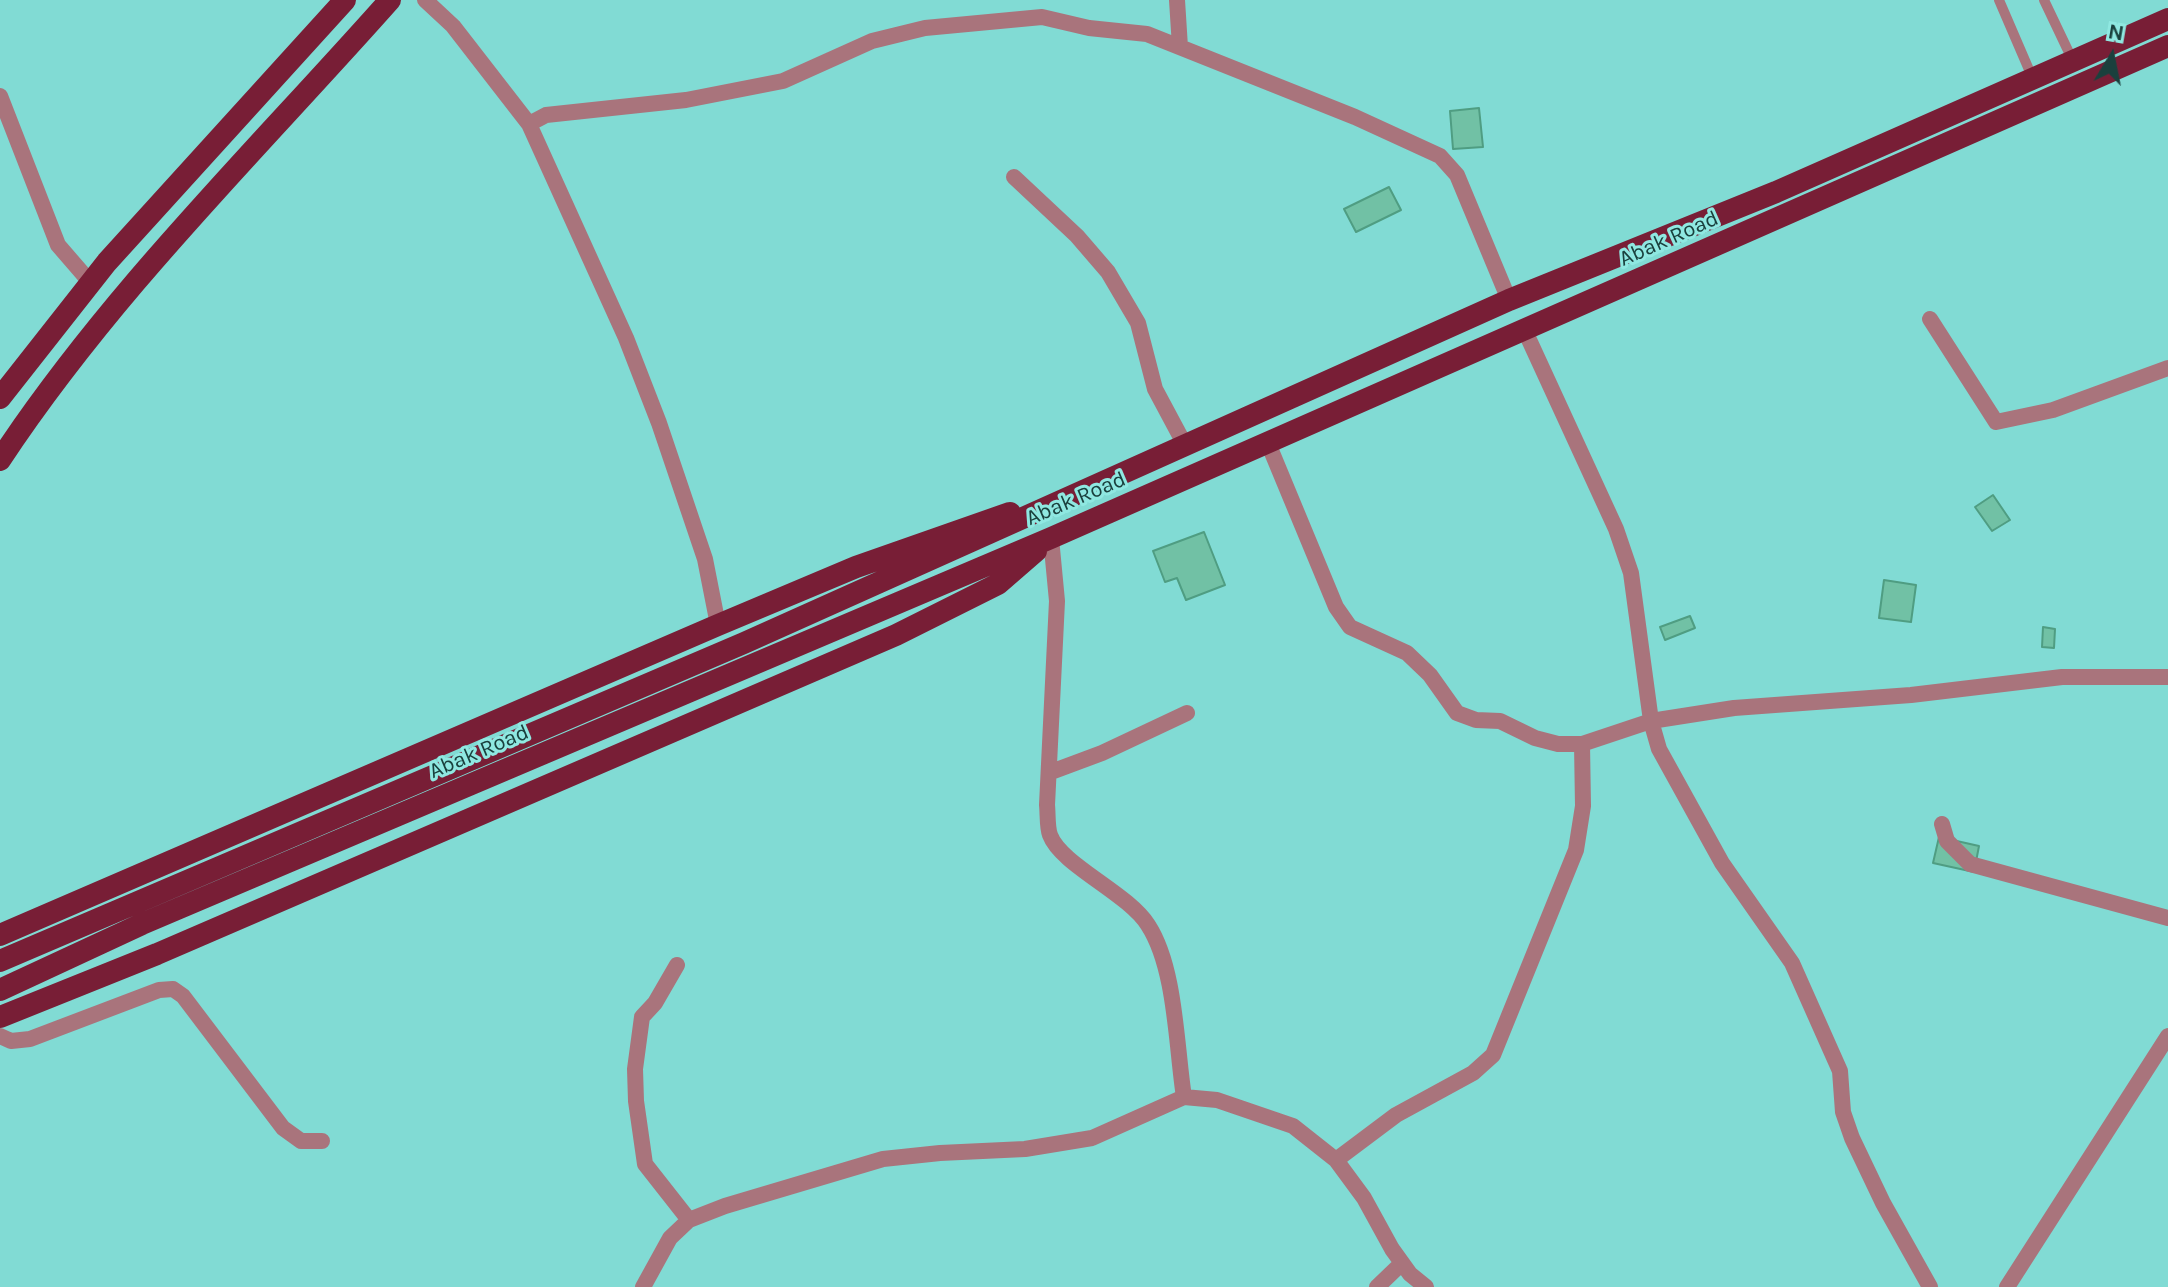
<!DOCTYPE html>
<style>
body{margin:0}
#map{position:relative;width:2168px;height:1287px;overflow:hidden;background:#81dbd4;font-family:Karla,sans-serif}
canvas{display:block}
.north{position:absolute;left:2072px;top:16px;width:80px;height:80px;-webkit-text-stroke:6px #8fe8e1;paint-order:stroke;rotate:10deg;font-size:22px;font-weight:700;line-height:32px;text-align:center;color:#1a403d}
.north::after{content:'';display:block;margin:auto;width:28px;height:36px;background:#1a403d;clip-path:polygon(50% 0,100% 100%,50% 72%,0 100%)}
</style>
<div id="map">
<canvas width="2168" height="1287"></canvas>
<div class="north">N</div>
</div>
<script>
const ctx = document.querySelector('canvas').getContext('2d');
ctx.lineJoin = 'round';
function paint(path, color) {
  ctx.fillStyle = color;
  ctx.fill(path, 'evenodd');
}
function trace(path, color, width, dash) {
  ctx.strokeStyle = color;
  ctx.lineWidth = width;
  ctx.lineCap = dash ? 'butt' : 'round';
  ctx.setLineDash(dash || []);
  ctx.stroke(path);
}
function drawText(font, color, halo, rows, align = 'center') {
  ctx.font = font + ' Karla,sans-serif';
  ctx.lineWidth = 6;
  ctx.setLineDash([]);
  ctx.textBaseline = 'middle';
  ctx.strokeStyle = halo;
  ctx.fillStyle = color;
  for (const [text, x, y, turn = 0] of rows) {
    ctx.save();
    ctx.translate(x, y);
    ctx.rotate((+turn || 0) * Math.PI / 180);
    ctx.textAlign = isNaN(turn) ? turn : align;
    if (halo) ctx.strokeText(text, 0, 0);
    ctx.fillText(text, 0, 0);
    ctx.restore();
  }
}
const building = new Path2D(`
 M1479,108L1483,147L1453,149L1450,111Z
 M1389,187L1401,210L1356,232L1344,209Z
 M1993,495L2010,520L1992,531L1975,507Z
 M1204,532L1225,585L1186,600L1177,578L1165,582L1153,551Z
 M1884,580L1916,585L1911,622L1879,618Z
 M1690,616L1695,628L1665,640L1660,627Z
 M2043,627L2055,629L2054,648L2042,647Z
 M1939,837L1979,846L1974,872L1933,863Z`);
paint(building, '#71c1a5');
trace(building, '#4f9d82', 2);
trace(new Path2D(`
 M1999,0L2033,79
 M2044,0L2073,61`), '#a9747c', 10);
trace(new Path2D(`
 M425,0L453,26L529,124L626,338L659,423L705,559L718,625
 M1177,0L1180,47
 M0,96L58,245L90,282
 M529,124L546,115L686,100L783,81L872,41L925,28L1042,17L1089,28L1147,34L1355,117L1440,156L1457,175L1509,300
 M1014,177L1077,236L1108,272L1138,323L1155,389L1186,447
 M1930,319L1996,422L2053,410L2168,368
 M1525,331L1616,529L1631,573L1651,721L1659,749L1722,863L1792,963L1840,1071L1843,1112L1852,1138L1883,1203L1930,1287
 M1268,443L1336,607L1350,627L1407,653L1430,675L1457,713L1476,720L1500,721L1535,738L1558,744H1582L1651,721L1734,708L1911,695L2062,677H2168
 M1051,538L1057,601L1047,805C1048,814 1047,827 1050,835C1061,865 1128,893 1148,925C1176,968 1176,1046 1184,1097
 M1051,772L1102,753L1187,713
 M1942,824L1947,841L1970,864L2168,918
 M677,965L655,1003L642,1017L635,1069L636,1101L645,1164L689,1220
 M0,1036L11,1041L30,1039L159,990L173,989L183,996L283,1128L301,1141H322
 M1336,1160L1396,1115L1473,1073L1493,1055L1576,850L1583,806L1582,744
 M643,1287L670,1238L689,1220L725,1206L883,1159L940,1153L1025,1149L1092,1138L1184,1097L1217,1100L1293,1126L1336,1160L1364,1198L1392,1249L1410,1274L1426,1287
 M1377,1287L1402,1263
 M2007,1287L2168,1036`), '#a9747c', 16);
trace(new Path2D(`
 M0,398L107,262L345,0
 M0,460C111,292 257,150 390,0
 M0,935L718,625L856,567L1010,513
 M0,961L744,643L1509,300L1776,192L2168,19
 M0,990L142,924L1051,538L2168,46
 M0,1017L157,954L896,635L998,584L1036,551`), '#781e36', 22);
drawText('22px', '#1a403d', '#8fe8e1', [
 ["Abak Road",1669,239,-24],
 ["Abak Road",1076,499,-23],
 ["Abak Road",479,752,-23]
]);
</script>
